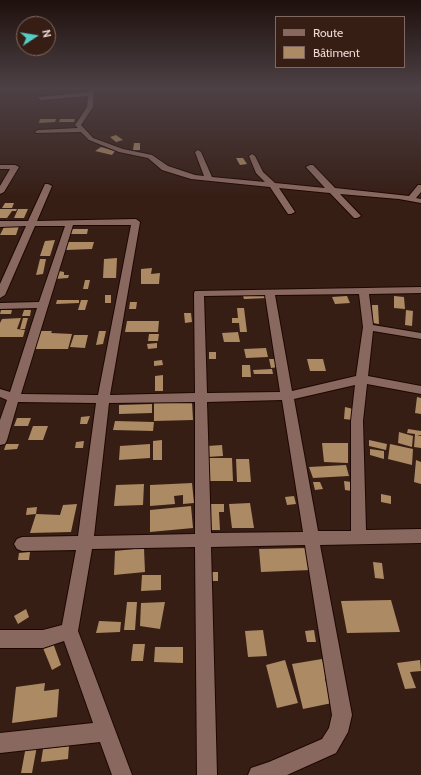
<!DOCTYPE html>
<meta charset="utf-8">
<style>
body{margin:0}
#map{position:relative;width:421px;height:775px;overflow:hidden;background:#371e15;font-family:Cabin,sans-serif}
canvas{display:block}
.legend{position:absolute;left:275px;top:16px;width:130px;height:52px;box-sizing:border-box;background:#371e15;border:1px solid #7f6861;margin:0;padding:5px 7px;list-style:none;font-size:12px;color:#ebd8d3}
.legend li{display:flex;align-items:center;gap:8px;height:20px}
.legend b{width:20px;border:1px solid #7f6861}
.north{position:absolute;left:16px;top:16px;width:40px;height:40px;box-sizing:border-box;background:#371e15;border:1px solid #7f6861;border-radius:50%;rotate:78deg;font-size:11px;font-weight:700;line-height:16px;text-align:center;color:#ebd8d3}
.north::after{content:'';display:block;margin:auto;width:14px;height:18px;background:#54cdc8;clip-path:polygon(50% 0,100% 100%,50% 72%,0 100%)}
</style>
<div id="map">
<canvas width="421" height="775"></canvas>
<ul class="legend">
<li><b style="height:5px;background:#89695f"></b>Route</li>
<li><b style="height:11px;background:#ac8a64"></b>Bâtiment</li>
</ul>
<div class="north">N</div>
</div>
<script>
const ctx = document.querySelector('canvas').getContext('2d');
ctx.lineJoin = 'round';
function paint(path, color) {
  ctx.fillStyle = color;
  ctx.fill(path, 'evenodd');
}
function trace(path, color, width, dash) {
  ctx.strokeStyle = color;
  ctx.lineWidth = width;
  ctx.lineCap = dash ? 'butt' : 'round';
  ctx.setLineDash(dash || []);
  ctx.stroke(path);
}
paint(new Path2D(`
 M40,119H56L55,122L39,123Z
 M60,119H75L74,122H59Z
 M116,135L123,140L116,142L110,137Z
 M134,143H140V150H133Z
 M101,147L115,151L112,155L95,151Z
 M236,158H243L247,164L240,165Z
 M5,203H14L12,208H2Z
 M0,209H17L16,211H12L7,218H0Z
 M18,209H28L24,218H14Z
 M19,226L16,235H0L4,227Z
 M71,229H88L87,234H70Z
 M55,240L50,256H40L45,241Z
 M67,242H94L92,249L66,250Z
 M117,258L116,278H103L104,259Z
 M40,259H46L43,274L36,275Z
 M152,268L151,274L160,273L159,284H141V269Z
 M59,271L64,272V275H69L68,278L55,279Z
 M85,280H90L88,289H83Z
 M266,294L267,298L244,299L243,296Z
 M105,295H111V303H105Z
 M347,296L350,303L335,304L332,297Z
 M394,296L404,297L405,309L394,308Z
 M57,300H79V303L56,304Z
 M81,300H88L85,310H78Z
 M130,302H137L136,309H129Z
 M372,305H378L379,324L373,323Z
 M237,308H244L247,332H240L239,323H232V318H238Z
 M1,310H12L11,314H0Z
 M24,310H31L30,316H22Z
 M406,310L413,311L412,326L405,325Z
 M184,313H191L192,322L185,323Z
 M21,318L17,329L25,330L23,337H0V323L2,319Z
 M23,318H28L25,329H20Z
 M127,321H159L158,332H125Z
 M41,331H52L51,333L72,334L68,349H33L38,334H40Z
 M99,331H106L103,344L96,345Z
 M238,332L240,342H224L222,333Z
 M149,334H159L158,341H148Z
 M74,335H88L85,348L70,347Z
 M157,343V348L148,349L147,344Z
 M266,348L268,357L246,358L244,349Z
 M209,352H216V359H209Z
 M269,359H276L278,367L271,368Z
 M307,359H323L326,371H310Z
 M162,360L163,365L154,366V361Z
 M242,365H250L251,377H242Z
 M272,369L273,374H254L253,370Z
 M163,375V391H155V376Z
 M417,397L421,398V414L415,413Z
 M192,402L193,420L154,421V403Z
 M152,404V413L119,414V405Z
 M345,407L353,409V420L344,419Z
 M90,416L87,424H80L81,417Z
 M17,418H31L28,426H14Z
 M115,421L154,422L153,431L113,430Z
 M33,426H48L43,440H28Z
 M408,429L421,431V435H417L421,436V448L414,447L415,434L407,433Z
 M399,432L413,436L412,447L398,443Z
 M162,440V460H153V441Z
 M369,440L387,444L386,450L369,446Z
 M84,441L83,448H75L76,442Z
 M322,443H348V463L324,462Z
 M6,444H19L17,449L4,450Z
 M150,444V458L119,460L120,446Z
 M390,444L413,449L412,465L388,459Z
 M222,445L223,456L207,457V446Z
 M370,449L384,451V459L370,455Z
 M208,458H232L233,481H209Z
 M236,459H249L251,482H237Z
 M416,460L421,462V484L414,482Z
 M346,465L349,476L313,478L309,467Z
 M344,481L351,482L352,491L345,490Z
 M313,482H320L323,489L315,490Z
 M192,483L194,503L183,504V495L174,496L175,504L150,506V485Z
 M144,484L143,505L114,506L116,485Z
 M381,494L391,496V504L381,502Z
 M294,496L296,504L287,505L285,497Z
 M250,503L254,528H232L229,504Z
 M77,504L71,532L30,533L36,514L60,515L63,505Z
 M205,504H224V512H219L220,530H205Z
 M191,506L193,528L150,532V510Z
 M37,507L36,514L26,515L27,508Z
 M144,548L145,572L114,575L115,551Z
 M307,548L311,570L261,572L259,549Z
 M30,552L29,560H18L19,553Z
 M373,562L382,563L384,579L375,578Z
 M208,572H218V581H208Z
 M142,575H161V590L141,591Z
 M391,600L400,632L347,633L341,601Z
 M127,602H137L135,630H124Z
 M165,602L160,629L140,626L141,603Z
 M26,609L29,617L18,624L14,616Z
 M99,621L121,622L120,632L96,633Z
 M263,630L267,656L248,657L245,631Z
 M314,630L316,642H307L305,631Z
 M53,643L61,665L52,670L43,648Z
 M133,644H145L143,661H131Z
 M155,647H183V663L154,662Z
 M322,659L327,678L325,679L332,703L303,709L292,664Z
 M285,660L298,703L277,708L266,665Z
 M420,660L421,671L410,672L416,688L405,689L397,663Z
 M45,683L44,691L59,689L57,717L12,723L16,687Z
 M26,746H37L32,773H21Z
 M69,746L68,759L41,762L43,749Z`), '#ac8a64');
const minor = new Path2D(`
 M88,88H94L93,107L81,125L93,138L123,149L152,155L168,166L195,175L204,176L195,152L198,150L201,152L212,177L265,182L256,173L249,156L252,154L255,156L263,172L275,183L325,188L306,167L310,165H313L335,188L409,196L418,185H421V192L416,198L421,199V203L399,199L340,194L361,216L357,218H354L330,193L279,188L295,212L291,214H288L270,187L191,179L162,170L148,158L119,152L89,140L81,132L36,133L35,132L38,130L78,128L75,125L87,107L88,96L41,100L38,98L39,97L88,92Z
 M0,165H15L19,167L4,192L0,194V186L10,169H0Z
 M45,184H48L52,186L37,221L136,219L140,222L110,395L195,393L194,293L195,291L421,287V293L369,294L373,325L421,333V339L373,331L368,376L421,386V394L367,384L363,421L366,530L421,529V543L320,545L352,715L348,732L336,753L287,775H248L251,768L269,762L322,739L329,728L332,715L305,545L211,547L217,775H197L195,547L92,549L78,631L132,775H112L100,742L0,753V733L93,723L64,641L43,648H0V630H43L62,625L76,550L22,551L17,549L14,544L17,539L22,537L78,536L96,403L18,402L7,440L5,444L0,445V420L7,400L0,397V389L10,392L37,308L0,309V303L39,302L65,226H35L5,295L0,298V284L26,226L0,227V221H28ZM73,225H131L98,395L21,394ZM359,294L363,327L356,376L292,391L275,295ZM265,295L280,392L207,393L204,296ZM355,385L351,421V531H318L294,399ZM282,400L303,532L211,533L207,402ZM195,402V534L94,536L109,403Z`);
trace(minor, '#1e0702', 2);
paint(minor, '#89695f');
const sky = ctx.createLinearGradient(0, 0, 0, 197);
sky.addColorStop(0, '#1e100c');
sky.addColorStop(0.45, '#4d4146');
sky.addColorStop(1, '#4d414600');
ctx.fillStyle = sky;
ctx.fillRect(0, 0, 421, 197);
</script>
